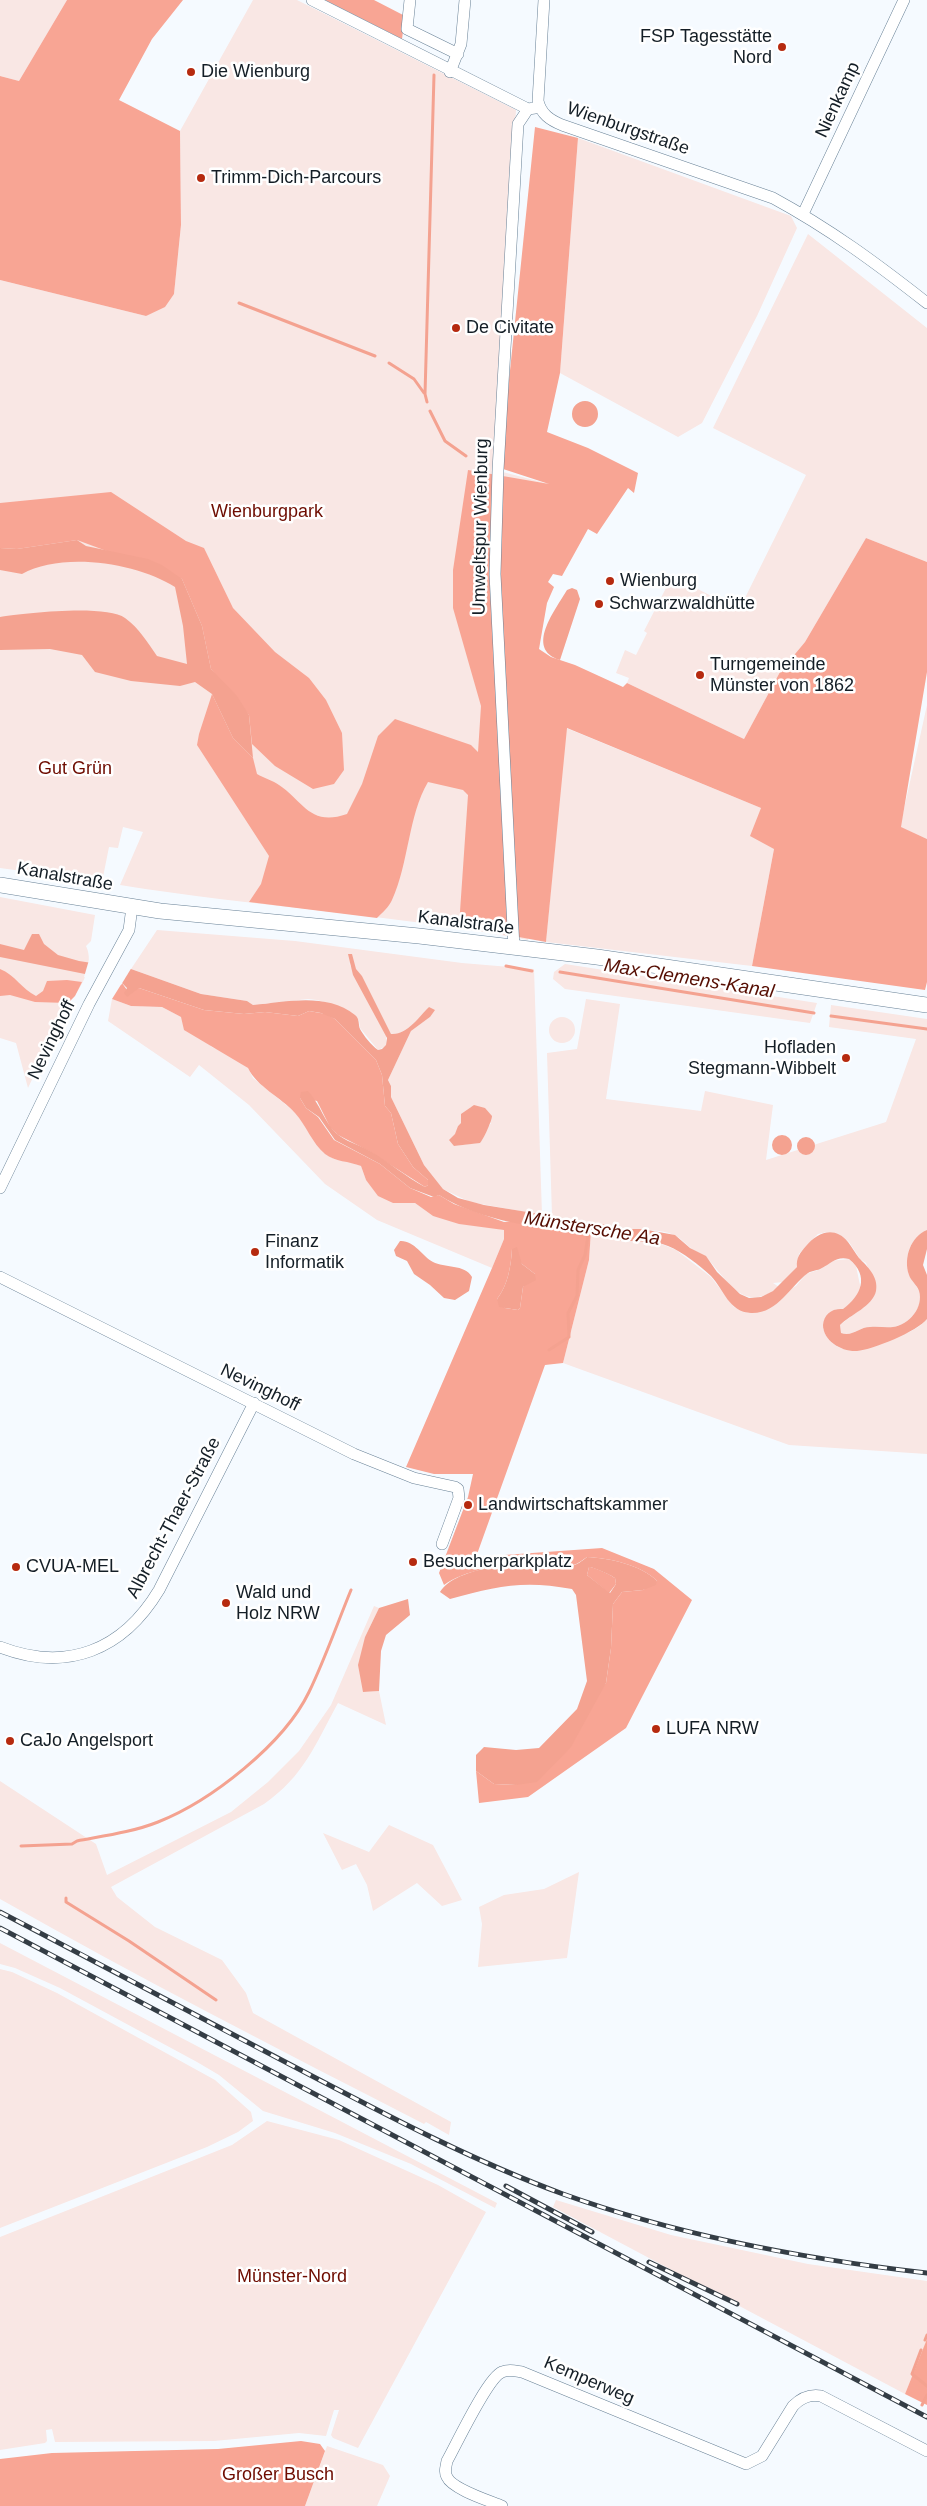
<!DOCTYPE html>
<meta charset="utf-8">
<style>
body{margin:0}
canvas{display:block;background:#f5faff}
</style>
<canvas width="927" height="2506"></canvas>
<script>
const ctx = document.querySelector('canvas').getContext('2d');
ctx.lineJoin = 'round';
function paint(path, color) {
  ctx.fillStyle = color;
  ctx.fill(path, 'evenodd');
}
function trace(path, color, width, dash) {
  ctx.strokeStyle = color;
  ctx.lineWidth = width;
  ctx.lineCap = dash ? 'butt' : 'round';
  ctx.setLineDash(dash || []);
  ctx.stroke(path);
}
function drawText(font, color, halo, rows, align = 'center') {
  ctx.font = font + ' Arial,sans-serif';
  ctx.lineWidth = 5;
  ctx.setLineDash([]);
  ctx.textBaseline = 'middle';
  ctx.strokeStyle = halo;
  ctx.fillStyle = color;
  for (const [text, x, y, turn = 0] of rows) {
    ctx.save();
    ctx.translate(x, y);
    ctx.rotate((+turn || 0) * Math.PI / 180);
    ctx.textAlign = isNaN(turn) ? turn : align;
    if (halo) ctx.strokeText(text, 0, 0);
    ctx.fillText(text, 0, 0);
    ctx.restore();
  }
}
paint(new Path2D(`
 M0,0H67L19,81L0,76Z
 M253,0H297L516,110L495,470L553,485L539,649L528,940C393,914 255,907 120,885L143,832L123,827L118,848L109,847L102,882L0,868V280L146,316L174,294L181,225L180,131Z
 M578,138L791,216L797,228L757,316L702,423L678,437L560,373Z
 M808,234L927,328V562L866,538L805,642L780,672L744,739L627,683L629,678L616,673L625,650L636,655L647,633L644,631L666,588L676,578L739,610L806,475L713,428Z
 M927,705V839L900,827Z
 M566,728L761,808L774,849L752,966L546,942Z
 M0,897L95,915L91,941L86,946C95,964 81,990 68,1003L28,1088L16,1043L0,1038Z
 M157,930L295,941L462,963L534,969L542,1215L470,1202L443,1189L424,1165L391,1097V1086L388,1080L411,1031L430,1017L429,1007C419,1016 408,1035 391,1034L362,976L349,963L386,1034V1046L378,1050L360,1028L359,1020L335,1005L317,1000L308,999L253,1005L247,1001L201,994L131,969ZM471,1107L491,1123L478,1143L454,1146L458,1126L461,1123L463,1113Z
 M565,964L817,1003L810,1023L565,989L553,979L554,972Z
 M112,999L131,1006L162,1007L181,1017L212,1047L228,1054L248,1068L253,1078L296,1113L324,1153L334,1159L349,1161L361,1166L366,1180L393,1203H415L433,1216L504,1230V1239L492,1268L377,1220L325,1184L249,1105L199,1065L190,1077L108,1021Z
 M586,999L620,1004L606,1099L701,1111L705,1091L773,1105L766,1160L886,1122L916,1039L829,1027L831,1005L927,1019V1230C912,1236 904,1255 908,1271C910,1280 916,1284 919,1291C924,1306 911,1322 897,1326C888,1329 879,1326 870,1327C859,1327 853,1337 841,1333L840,1325L866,1305L876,1289L866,1263L860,1259L849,1242L839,1234L827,1232L818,1234L807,1245L799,1254L797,1267L784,1282L773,1283L779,1287C743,1314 729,1282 707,1258C703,1253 695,1252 691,1248C685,1244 682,1239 676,1236C663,1229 645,1230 631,1230C619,1230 608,1225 597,1223C578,1220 571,1222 552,1216L547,1053L577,1049Z
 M549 1030a13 13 0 1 1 26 0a13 13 0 1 1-26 0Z
 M591,1231L623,1241L659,1243L676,1250L711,1277L734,1307L748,1313L796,1286L806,1274L821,1269L829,1261L849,1259L856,1266L861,1290L855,1300L843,1309H836L823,1329C837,1362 865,1348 890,1339C904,1334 917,1331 927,1319V1454L789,1445L563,1363L589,1260Z
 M374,1606L379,1608L365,1637L363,1692L379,1691L386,1725L338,1703C315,1745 304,1776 264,1804L111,1887L117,1897L155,1927L222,1960L246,1993L253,2013L451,2122L449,2135L426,2122L424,2124C282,2051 139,1978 0,1899V1781L96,1844L107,1875L231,1812L268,1782L299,1751L331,1705Z
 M389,1825L433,1845L462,1900L442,1906L417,1883L373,1911L367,1885L356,1864L342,1870L323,1833L369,1852Z
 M579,1872L567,1958L478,1967L482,1924L479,1907L504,1895L544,1889Z
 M0,1943L497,2203L495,2208L411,2164L335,2133L263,2111L219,2075L197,2062L60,1988L15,1968L0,1964Z
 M0,1969L12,1972L57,1993L215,2080L251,2112L253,2121L238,2132L207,2147L0,2228Z
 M267,2121L339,2140L438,2185L486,2212L358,2448L333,2438L331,2435L339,2410H334L326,2436L299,2433L214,2441L55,2442L52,2429L46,2430L47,2441L45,2443L0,2450V2237L232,2145Z
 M556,2200L671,2235L808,2264L927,2281V2340L905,2394L553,2207Z
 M327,2446L383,2465L390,2476L377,2506H305Z`), '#f9e7e4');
paint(new Path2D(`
 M67,0H183L152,39L119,100L180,131L181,225L174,294L165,307L146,316L0,280V76L19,81Z
 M325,0H374L405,16L402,39Z
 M535,127L578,138L560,373L547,432L588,448L638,473L634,493L628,488L597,534L588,529L562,576L553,574L548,582L554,587L547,603L539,649L551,657L575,665L623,687L627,683L744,739L780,672L805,642L866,538L927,562V672L901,827L927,839V982L925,990L752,966L774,849L750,836L761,808L567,728L546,942L459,926L468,795L463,790L428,782C408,816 409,863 392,900C389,907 382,913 377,918L249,902L261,884L269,856L197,745L199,734L212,694L233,738L253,758L257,774C264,778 272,780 279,785C303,801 310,827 347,814L362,784L378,736L395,719L471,745L478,752L481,706L453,608V570L468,470L549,484L500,468Z
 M111,492L186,541L204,548L233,608L275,652L309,678L326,700L342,733L344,770L334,784L313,789L275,766L252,744L249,715L211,669L202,626L182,579L77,540L17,549L0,548V503Z
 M0,969C15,975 22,989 36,996L43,991L47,981L67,980L82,982L75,996L68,1003L35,1002L10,995L0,996Z
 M122,983L127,990L139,988L204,1010L244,1014L265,1012L298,1016L309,1011L326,1014L335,1019L376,1060L382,1075L385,1106L391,1113L398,1144L413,1167L428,1180V1185L425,1187L369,1151L338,1135L330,1127L317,1101L300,1098L306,1108L318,1117L334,1140L380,1164L410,1188L431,1197L439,1195L454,1204L504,1222C521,1219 536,1228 552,1229C565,1230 577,1232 591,1231L589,1260L563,1363L545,1365L476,1557L602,1548L654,1569L692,1600L626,1728L528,1797L479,1803L476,1771L494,1784L516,1785L606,1683L611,1648L613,1604L622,1592L643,1590L657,1581C642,1565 609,1558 587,1557C572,1568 573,1566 556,1562C547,1561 534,1562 525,1562C500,1565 465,1570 444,1585L439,1573L468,1497L473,1474H434L406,1467L492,1268L504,1239V1230L459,1224L433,1216L415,1203H393L378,1196L366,1180L361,1166C349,1161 335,1162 325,1154C312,1143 306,1125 295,1113C281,1097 257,1087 248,1068L184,1030L181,1017L162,1007L131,1006L112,999ZM512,1249L522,1264L535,1274L523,1287L520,1308L518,1310L505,1308L497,1299C508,1285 511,1266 512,1249Z
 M589,1567C594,1567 611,1575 615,1578L616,1584L609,1593L587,1575Z
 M927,2339V2405L905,2394Z
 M301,2441L320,2444L325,2451L305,2506H0V2459L52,2453L218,2449Z`), '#f8a594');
paint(new Path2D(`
 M572 414a13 13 0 1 1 26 0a13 13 0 1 1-26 0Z
 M77,540L86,546L148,559L162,565L182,579L202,626L211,669L237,696L249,715L253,758L233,738L212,694L195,682L180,686L131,681L95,672L82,655L50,649L0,650V617C23,613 107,604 125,618C139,628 148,643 157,656L187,664L183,626L175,587C138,563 62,551 22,574L0,570V548L17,549Z
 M572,588L577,590L580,599L560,660C524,649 556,609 567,590Z
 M32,934H39L44,944L58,955L79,961L131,969L201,994L247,1001L253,1005C287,1002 326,992 355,1015C360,1019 358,1024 360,1029C364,1036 371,1045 378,1050L382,1049L386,1045L387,1038L353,975L348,954H352L356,969L362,976L391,1034C408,1035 419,1016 429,1007L435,1010L430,1017L411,1031L388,1080L391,1086V1097L424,1165L443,1189L458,1198L484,1205L552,1216L566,1221L598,1223L622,1229H642L675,1235L690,1248L706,1256L717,1272L740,1294L749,1298L761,1297L773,1291L797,1267C796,1258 800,1253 806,1246C817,1233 834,1225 848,1242C852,1247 855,1253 859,1258C867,1266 879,1277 876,1291C873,1306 850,1315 840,1325L841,1333C853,1337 859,1327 870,1327C878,1326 885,1328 893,1327C909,1325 924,1307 919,1291C917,1285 911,1281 909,1275C903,1258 911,1236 927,1230V1249L923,1265L927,1275V1319C918,1331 872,1350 857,1351C842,1352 823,1341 823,1325C824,1314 832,1308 843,1309C861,1296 870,1276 849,1259C836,1256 832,1263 822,1268C817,1271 813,1270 808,1273C790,1286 778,1314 751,1313C729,1312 724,1290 711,1276C699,1265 683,1252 668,1246C653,1240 638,1242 623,1241C612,1239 601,1232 590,1232C543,1230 480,1221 439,1195L434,1197L410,1188L380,1164L335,1140L319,1117L306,1108L300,1098L301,1092L308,1091C320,1104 325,1123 336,1133C344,1141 360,1145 370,1151C389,1162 406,1177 425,1187L428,1185V1180L413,1167L398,1144L391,1113L385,1106L382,1075L376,1060L335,1019L321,1013L309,1011L298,1016L265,1012L244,1014L204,1010L139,988L127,997L124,993L127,988L120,981L0,957V944L24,950Z
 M474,1105L485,1108L492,1116C492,1121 483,1140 480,1143L454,1146L449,1140L455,1134L458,1126L461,1123V1114Z
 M772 1145a10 10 0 1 1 20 0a10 10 0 1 1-20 0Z
 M797 1146a9 9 0 1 1 18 0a9 9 0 1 1-18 0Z
 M400,1241C414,1240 422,1256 433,1262C444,1268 465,1264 472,1277L469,1291L455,1300L444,1298L430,1285L414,1274L407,1261L396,1256L394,1250Z
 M517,1247L522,1264L535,1274L536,1280L523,1287L520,1308L518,1310L499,1307L497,1299C508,1285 511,1266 512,1249Z
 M587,1557C609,1558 642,1565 657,1581L656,1585L643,1590L622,1592L613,1604L611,1648L606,1683L571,1747L537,1782L516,1785L494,1784L476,1771V1755L484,1747L516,1750L539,1748L577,1709L587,1681L576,1595L572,1589C524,1580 496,1586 450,1599L440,1592C456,1566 524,1562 552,1562C559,1562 564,1567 571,1566C577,1565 582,1561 587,1557ZM589,1567C593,1567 611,1575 615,1578L616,1584L610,1593L587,1575Z
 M408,1599L410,1615L386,1635L381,1651L379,1691L363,1692L358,1665L365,1637L379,1608Z`), '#f4a290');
paint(new Path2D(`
 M89,960H92L132,967L121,985L84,977Z`), '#f5faff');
trace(new Path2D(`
 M239,303L375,356
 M389,363L414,379L424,393
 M427,402L425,394L434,75
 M430,411L445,441L466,456
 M506,966L532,971
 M560,972L814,1013
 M831,1016L927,1029
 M549,1350L569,1337L568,1313L577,1296L578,1270L585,1255L589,1229
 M21,1846L72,1844L77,1841C103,1836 133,1832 158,1822C211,1801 284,1744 309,1692C325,1659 337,1624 351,1590
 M66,1898V1902L129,1941L216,2000
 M925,2340L927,2335
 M921,2350L912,2374L927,2386
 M922,2405L927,2395`), '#f4a290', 3);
const minor = new Path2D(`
 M312,0L528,109L535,108
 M410,0L407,29L458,54
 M544,0L538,101C541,114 550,120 562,125L773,198C830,229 876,263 927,303
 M450,72L461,44L465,0
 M803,214L904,0
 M514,948L495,574L498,470L518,124L528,109
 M0,1188L89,1004L129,930L132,907
 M0,1277L354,1454L414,1478L455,1487L458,1489L459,1498L442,1544
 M0,1647C67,1673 123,1650 159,1590L254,1403
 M502,2506C490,2501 452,2489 447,2477C444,2472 446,2467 447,2461C456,2445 488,2377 502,2372C509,2369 515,2371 522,2372L746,2464L762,2456L793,2406C801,2398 809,2394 821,2396L927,2451`);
const major = new Path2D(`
 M0,885L160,911L419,936L597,957L927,1005`);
trace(minor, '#688196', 12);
trace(major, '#688196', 16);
trace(minor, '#fff', 11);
trace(major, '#fff', 15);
const rail = new Path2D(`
 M0,1912C104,1966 208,2022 312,2076C394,2119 476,2162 563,2194C680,2236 804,2259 927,2273
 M0,1928L927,2417
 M506,2186L592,2232
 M649,2262L737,2304`);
trace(rail, '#343d45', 5);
trace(rail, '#fff', 3, [9]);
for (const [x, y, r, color] of [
 [782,47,5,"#b62a0f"],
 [191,72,5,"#b62a0f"],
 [201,178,5,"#b62a0f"],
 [456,328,5,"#b62a0f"],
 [610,581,5,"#b62a0f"],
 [599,604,5,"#b62a0f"],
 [700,675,5,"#b62a0f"],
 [846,1058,5,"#b62a0f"],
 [255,1252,5,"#b62a0f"],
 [468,1505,5,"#b62a0f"],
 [413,1562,5,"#b62a0f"],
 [16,1567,5,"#b62a0f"],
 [226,1603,5,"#b62a0f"],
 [656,1729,5,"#b62a0f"],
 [10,1741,5,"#b62a0f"]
]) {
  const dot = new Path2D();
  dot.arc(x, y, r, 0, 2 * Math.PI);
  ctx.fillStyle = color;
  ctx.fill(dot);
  trace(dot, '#fff', 2);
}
drawText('18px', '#141e26', '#fff', [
 ["FSP Tagesstätte",772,37,"right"],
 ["Nord",772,58,"right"],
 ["Die Wienburg",201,72],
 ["Trimm-Dich-Parcours",211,178],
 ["De Civitate",466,328],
 ["Wienburg",620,581],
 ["Schwarzwaldhütte",609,604],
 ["Turngemeinde",710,665],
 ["Münster von 1862",710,686],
 ["Hofladen",836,1048,"right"],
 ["Stegmann-Wibbelt",836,1069,"right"],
 ["Finanz",265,1242],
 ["Informatik",265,1263],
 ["Landwirtschaftskammer",478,1505],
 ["Besucherparkplatz",423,1562],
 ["CVUA-MEL",26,1567],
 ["Wald und",236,1593],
 ["Holz NRW",236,1614],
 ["LUFA NRW",666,1729],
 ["CaJo Angelsport",20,1741]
], 'left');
drawText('18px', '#141e26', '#fff', [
 ["Nienkamp",838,100,-65],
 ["Wienburgstraße",628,129,19],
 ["Umweltspur Wienburg",481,527,-89],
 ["Kanalstraße",65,877,10],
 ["Kanalstraße",466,923,7],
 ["Nevinghoff",52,1040,-64],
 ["Nevinghoff",260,1388,26],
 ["Albrecht-Thaer-Straße",174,1518,-62],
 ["Kemperweg",589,2381,23]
]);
drawText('18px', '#6e0c00', '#fff', [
 ["Wienburgpark",267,512],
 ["Gut Grün",75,769],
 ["Münster-Nord",292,2277],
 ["Großer Busch",278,2475]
]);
drawText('italic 19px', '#560e03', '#fff', [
 ["Max-Clemens-Kanal",689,979,9],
 ["Münstersche Aa",592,1229,9]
]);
</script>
